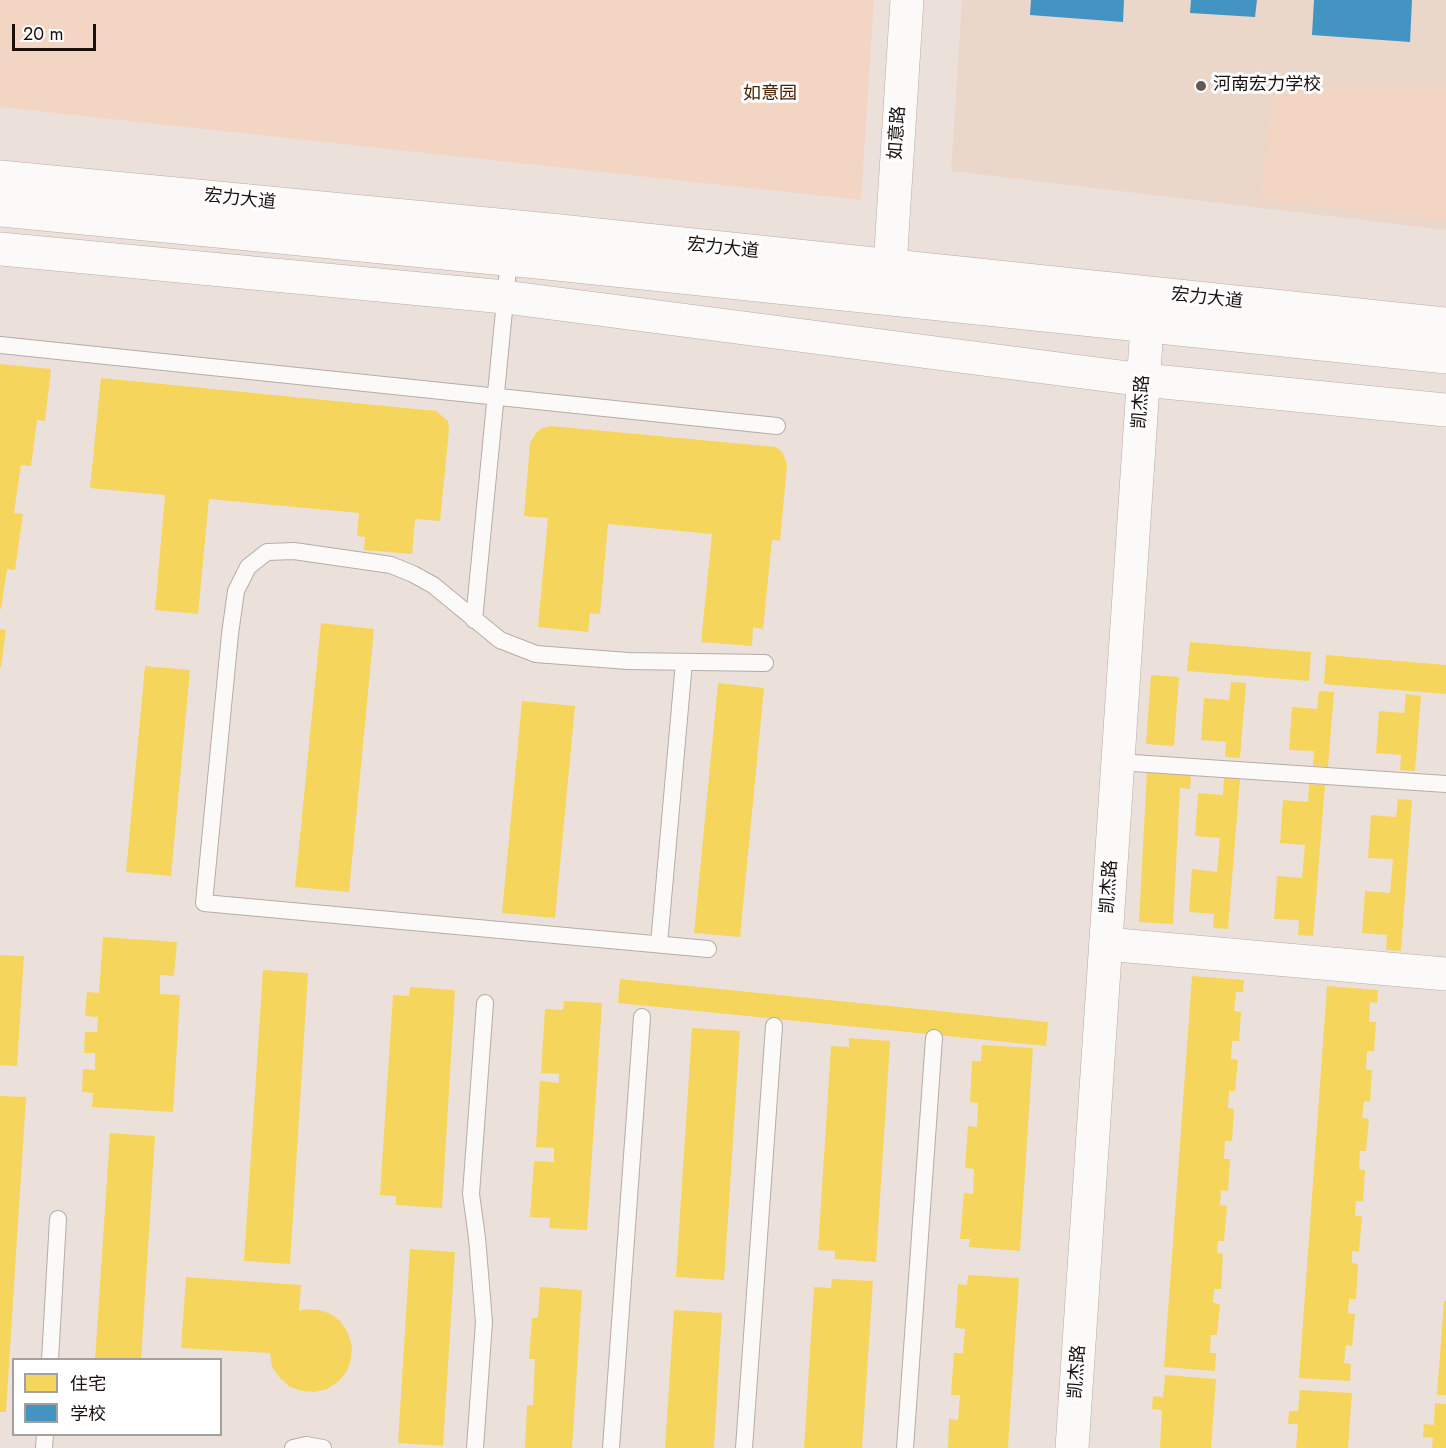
<!DOCTYPE html>
<meta charset="utf-8">
<style>
body{margin:0}
#map{position:relative;width:1446px;height:1448px;overflow:hidden;background:#ece1da;font-family:Jost,"Noto Sans SC",sans-serif}
canvas{display:block}
.legend{position:absolute;left:12px;top:1358px;width:210px;height:78px;box-sizing:border-box;background:#fff;border:2px solid #a3a09e;margin:0;padding:8px 10px;list-style:none;font-size:18px;color:#18110d}
.legend li{display:flex;align-items:center;gap:12px;height:30px}
.legend b{width:30px;border:2px solid #a3a09e}
.scale{position:absolute;left:12px;top:24px;width:84px;height:27px;box-sizing:border-box;border:3px solid #18110d;border-top:0;padding-left:8px;font-size:18px;line-height:21px;white-space:nowrap;color:#18110d;-webkit-text-stroke:4px #fff;paint-order:stroke}
</style>
<div id="map">
<canvas width="1446" height="1448"></canvas>
<ul class="legend">
<li><b style="height:16px;background:#f6d55c"></b>住宅</li>
<li><b style="height:16px;background:#4393c3"></b>学校</li>
</ul>
<div class="scale">20 m</div>
</div>
<script>
const ctx = document.querySelector('canvas').getContext('2d');
ctx.lineJoin = 'round';
function paint(path, color) {
  ctx.fillStyle = color;
  ctx.fill(path, 'evenodd');
}
function trace(path, color, width, dash) {
  ctx.strokeStyle = color;
  ctx.lineWidth = width;
  ctx.lineCap = dash ? 'butt' : 'round';
  ctx.setLineDash(dash || []);
  ctx.stroke(path);
}
function drawText(font, color, halo, rows, align = 'center') {
  ctx.font = font + ' Jost,"Noto Sans SC",sans-serif';
  ctx.lineWidth = 6;
  ctx.setLineDash([]);
  ctx.textBaseline = 'middle';
  ctx.strokeStyle = halo;
  ctx.fillStyle = color;
  for (const [text, x, y, turn = 0] of rows) {
    ctx.save();
    ctx.translate(x, y);
    ctx.rotate((+turn || 0) * Math.PI / 180);
    ctx.textAlign = isNaN(turn) ? turn : align;
    if (halo) ctx.strokeText(text, 0, 0);
    ctx.fillText(text, 0, 0);
    ctx.restore();
  }
}
paint(new Path2D(`
 M962,0H1446V230L951,171Z`), '#ebd6ca');
paint(new Path2D(`
 M0,0H874L861,200L0,107Z
 M1274,85L1446,87V220L1260,200Z`), '#f3d5c4');
paint(new Path2D(`
 M0,364L51,369L45,421L37,420L31,466L21,465L14,513L23,514L15,570L7,569L1,609H0Z
 M101,378L436,411L448,421L449,430L440,521L415,519L412,554L364,550L365,537L357,536L359,513L209,499L198,614L155,610L165,495L90,488Z
 M551,426L776,447L783,453L787,465L780,541L772,540L763,629L753,627L752,646L701,642L712,534L608,524L600,614L590,613L588,632L538,627L548,518L524,516L530,443L536,433L542,428Z
 M321,623L374,629L349,892L295,887Z
 M0,629L6,630L1,667H0Z
 M1190,642L1311,652L1309,681L1187,671Z
 M1326,655L1446,665V694L1324,684Z
 M145,666L190,670L171,876L126,872Z
 M1151,675L1179,677L1174,746L1146,744Z
 M1231,682L1246,683L1240,758L1225,757L1226,742L1201,740L1204,698L1229,700Z
 M718,683L764,688L740,937L694,933Z
 M1319,691L1334,692L1328,767L1313,766L1314,751L1289,750L1292,707L1317,709Z
 M1406,694L1421,696L1415,771L1400,770L1401,755L1376,753L1379,711L1404,713Z
 M522,701L575,706L555,918L502,913Z
 M1147,770L1191,773L1190,789L1180,788L1173,924L1139,922Z
 M1224,777L1240,779L1228,929L1213,928L1214,914L1189,912L1192,869L1217,872L1220,838L1195,836L1198,793L1223,795Z
 M1309,784L1325,785L1313,936L1298,935L1299,920L1274,919L1277,876L1302,878L1305,845L1280,843L1283,800L1308,802Z
 M1398,799L1412,800L1401,951L1386,950L1387,935L1362,933L1365,891L1390,893L1393,859L1368,858L1371,815L1396,817Z
 M103,937L177,942L174,976L160,975V994L180,995L173,1112L92,1107L93,1093L82,1092L83,1069L95,1070V1053H84L85,1032H97L98,1017L85,1016L87,992L99,993Z
 M0,955L24,956L17,1066L0,1065Z
 M263,970L308,973L290,1264L244,1261Z
 M1192,976L1244,980L1243,992H1236L1234,1011L1241,1012L1239,1041H1232L1231,1059L1238,1060L1235,1091H1229L1228,1108L1234,1109L1232,1141H1225L1224,1159H1230L1228,1191L1221,1190L1220,1205L1227,1206L1224,1241H1218L1217,1253L1223,1254L1221,1289H1214L1213,1303L1220,1304L1217,1335H1211L1210,1353H1216L1215,1371L1164,1367Z
 M620,979L1048,1022L1046,1046L618,1003Z
 M1327,986L1378,990L1377,1003L1370,1002L1369,1022H1376L1374,1051H1367L1366,1070H1372L1370,1102L1364,1101L1362,1118L1369,1119L1366,1151H1360L1359,1169L1365,1170L1363,1201H1356L1355,1216H1362L1359,1252L1352,1251V1263L1358,1264L1356,1299H1349L1348,1313L1355,1314L1352,1346L1346,1345L1344,1363L1351,1364L1350,1381L1299,1378Z
 M410,987L455,990L442,1208L396,1205V1196L380,1195L393,995L409,996Z
 M564,1001L602,1003L587,1230L549,1228L550,1218L530,1217L534,1161L554,1162V1148L536,1147L540,1081L559,1083V1074L541,1073L545,1009L563,1010Z
 M692,1028L740,1031L724,1280L676,1277Z
 M849,1038L890,1041L876,1262L835,1259V1251L818,1250L831,1046L849,1047Z
 M982,1045L1033,1048L1020,1251L969,1247L970,1239H960L964,1193L973,1194L974,1169L965,1168L968,1126L977,1127L978,1103L970,1102L972,1061H981Z
 M0,1096L26,1097L6,1412H0Z
 M110,1133L155,1136L141,1360H95Z
 M410,1249L455,1252L443,1446L398,1443Z
 M968,1275L1019,1278L1008,1448H948L949,1419L958,1420L960,1395H951L954,1353H963L965,1329L955,1328L958,1284L967,1285Z
 M186,1277L301,1285L299,1311L306,1309L319,1310L331,1314L341,1322L348,1333L352,1346L351,1359L347,1371L339,1381L327,1389L315,1392L302,1391L290,1387L280,1378L272,1367L270,1353L181,1348Z
 M832,1279L873,1281L862,1448H804L814,1287L831,1288Z
 M540,1287L582,1290L572,1448H525L527,1405H533L535,1359H529L532,1318H538Z
 M1444,1301H1446V1395H1437Z
 M674,1310L722,1313L714,1448H665Z
 M1165,1375L1216,1379L1211,1448H1160L1162,1410L1152,1409L1153,1396L1163,1397Z
 M1300,1390L1352,1393L1348,1448H1296L1298,1424H1288L1289,1411H1298Z
 M1435,1403L1446,1404V1448H1432L1433,1438L1423,1437L1424,1424L1434,1425Z`), '#f6d55c');
paint(new Path2D(`
 M1031,0H1124L1123,22L1030,15Z
 M1191,0H1257L1255,17L1190,13Z
 M1314,0H1412L1410,42L1312,35Z`), '#4393c3');
const lane = new Path2D(`
 M0,345L777,426
 M474,620L509,259
 M1118,762L1446,784
 M659,944L684,662
 M708,949L204,903L230,634L236,591L248,567L267,552L294,551L391,565L413,574L433,585L500,640L536,654L628,661L765,663
 M50,1360L58,1219
 M44,1448L45,1434
 M293,1448L306,1445L323,1448
 M475,1448L484,1322L477,1238L471,1194L485,1003
 M611,1448L642,1017
 M744,1448L774,1026
 M905,1448L934,1038`);
const street = new Path2D(`
 M0,249L505,297L1144,380L1446,410
 M890,266L907,0
 M1106,944L1446,974`);
const secondary = new Path2D(`
 M0,177L560,231L1446,324
 M0,210L557,264L1446,357
 M1072,1448L1147,326`);
trace(lane, '#b4aca7', 18);
trace(street, '#b4aca7', 34);
trace(secondary, '#b4aca7', 34);
trace(lane, '#fcfaf9', 16);
trace(street, '#fcfaf9', 33);
trace(secondary, '#fcfaf9', 33);
for (const [x, y, r, color] of [
 [1201,86,6,"#625a55"]
]) {
  const dot = new Path2D();
  dot.arc(x, y, r, 0, 2 * Math.PI);
  ctx.fillStyle = color;
  ctx.fill(dot);
  trace(dot, '#fff', 2);
}
drawText('18px', '#18110d', '#fff', [
 ["河南宏力学校",1213,86]
], 'left');
drawText('18px', '#4b2305', '#fff', [
 ["如意园",770,95]
]);
drawText('18px', '#18110d', '#fff', [
 ["如意路",898,133,-86],
 ["宏力大道",240,200,6],
 ["宏力大道",723,249,6],
 ["宏力大道",1207,299,6],
 ["凯杰路",1142,402,-86],
 ["凯杰路",1110,887,-86],
 ["凯杰路",1078,1372,-86]
]);
</script>
